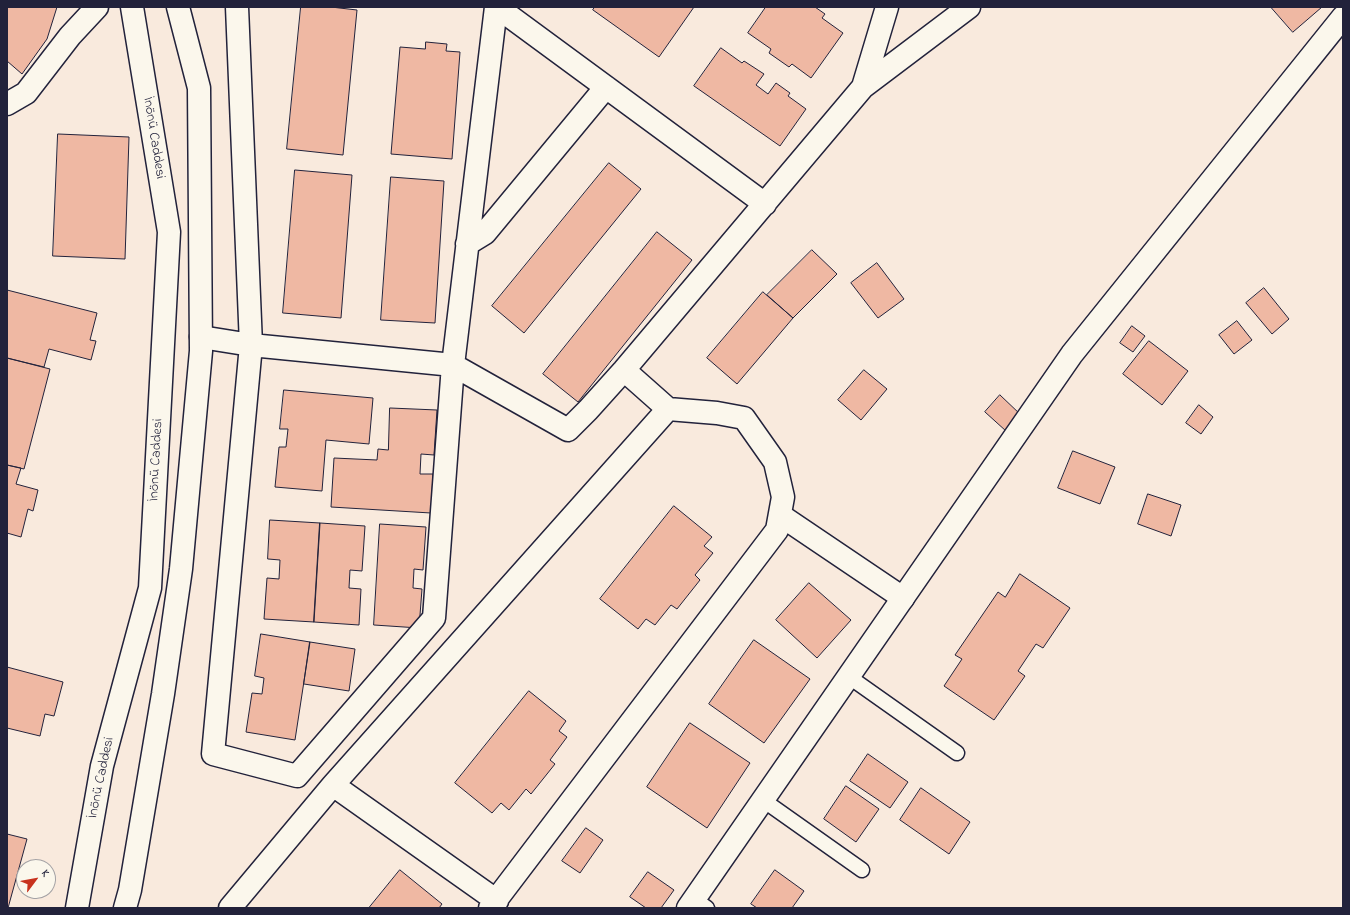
<!DOCTYPE html>
<meta charset="utf-8">
<style>
body{margin:0}
#map{position:relative;width:1350px;height:915px;overflow:hidden;background:#f9eadd;font-family:"Indie Flower",sans-serif}
canvas{display:block}
.frame{position:absolute;inset:0;border:8px solid #22223b;pointer-events:none}
.north{position:absolute;left:16px;top:859px;width:40px;height:40px;box-sizing:border-box;background:#fbf7ec;border:1px solid #a4a2a5;border-radius:50%;rotate:58deg;font-size:11px;font-weight:700;line-height:16px;text-align:center;color:#22223b}
.north::after{content:'';display:block;margin:auto;width:14px;height:18px;background:#c8321e;clip-path:polygon(50% 0,100% 100%,50% 72%,0 100%)}
</style>
<div id="map">
<canvas width="1350" height="915"></canvas>
<div class="frame"></div>
<div class="north">K</div>
</div>
<script>
const ctx = document.querySelector('canvas').getContext('2d');
ctx.lineJoin = 'round';
function paint(path, color) {
  ctx.fillStyle = color;
  ctx.fill(path, 'evenodd');
}
function trace(path, color, width, dash) {
  ctx.strokeStyle = color;
  ctx.lineWidth = width;
  ctx.lineCap = dash ? 'butt' : 'round';
  ctx.setLineDash(dash || []);
  ctx.stroke(path);
}
function drawText(font, color, halo, rows, align = 'center') {
  ctx.font = font + ' "Indie Flower",sans-serif';
  ctx.lineWidth = 3.5;
  ctx.setLineDash([]);
  ctx.textBaseline = 'middle';
  ctx.strokeStyle = halo;
  ctx.fillStyle = color;
  for (const [text, x, y, turn = 0] of rows) {
    ctx.save();
    ctx.translate(x, y);
    ctx.rotate((+turn || 0) * Math.PI / 180);
    ctx.textAlign = isNaN(turn) ? turn : align;
    if (halo) ctx.strokeText(text, 0, 0);
    ctx.fillText(text, 0, 0);
    ctx.restore();
  }
}
const building = new Path2D(`
 M7,7H57L47,39L22,74L7,61Z
 M301,7H331L357,10L343,155L287,149Z
 M595,7H694L659,57L593,10Z
 M766,7H815L825,14L822,18L843,33L811,78L792,64L789,67L769,53L771,49L748,33Z
 M1271,7H1322L1293,32Z
 M426,42L447,44L446,51L460,52L452,159L391,154L400,47L425,49Z
 M721,48L742,63L744,61L764,74L756,85L768,94L776,83L790,93L788,96L806,109L780,146L694,86Z
 M58,134L129,137L125,259L53,256Z
 M609,163L641,189L524,333L492,306Z
 M295,170L352,175L341,318L283,313Z
 M391,177L444,181L435,323L381,320Z
 M657,232L692,260L578,402L543,374Z
 M812,250L837,274L793,318L767,295Z
 M877,263L904,299L878,318L851,283Z
 M1264,288L1289,319L1272,334L1246,303Z
 M7,290L97,313L90,340L96,341L91,360L49,349L44,367L7,358Z
 M763,292L793,318L737,384L707,358Z
 M1237,321L1252,340L1234,354L1219,335Z
 M1132,326L1145,336L1133,352L1120,343Z
 M1149,341L1188,371L1162,405L1123,374Z
 M7,358L50,369L24,469L7,465Z
 M864,370L887,389L861,420L838,400Z
 M284,390L373,398L369,444L326,440L322,491L275,487L279,447H286L288,429H280Z
 M1000,395L1021,415L1006,431L985,412Z
 M1199,405L1213,417L1201,434L1186,423Z
 M390,408L437,410L434,455L421,454L420,474H433L431,513L331,507L334,458L377,460L378,449L388,450Z
 M1073,451L1115,467L1100,504L1058,488Z
 M7,465L21,468L16,484L38,490L33,511L28,509L21,537L7,533Z
 M1148,494L1181,505L1171,536L1138,524Z
 M674,506L712,537L704,546L713,553L695,575L700,580L677,609L671,605L655,625L646,619L638,629L600,599Z
 M270,520L320,523L314,622L264,619L267,578L279,579L280,560L268,559Z
 M320,523L365,526L362,571L350,570L349,588L361,589L359,625L314,622Z
 M380,524L426,527L423,570L414,569L413,588L422,589L419,628L374,625Z
 M1020,574L1070,608L1043,648L1036,644L1018,671L1025,676L994,720L944,686L962,659L955,655L998,592L1005,597Z
 M809,583L851,620L817,658L776,620Z
 M261,634L310,642L295,740L246,732L252,693L262,694L264,678L255,676Z
 M754,640L810,679L764,743L709,704Z
 M310,642L355,649L349,691L304,684Z
 M7,667L63,682L54,716L45,714L40,736L7,728Z
 M529,691L566,721L559,731L567,737L550,760L555,764L531,794L526,789L509,810L501,803L492,813L455,783Z
 M690,723L750,763L707,828L647,787Z
 M868,754L908,782L890,808L850,781Z
 M846,786L879,809L856,842L824,819Z
 M921,788L970,822L949,854L900,820Z
 M586,828L603,840L580,873L562,861Z
 M7,834L27,839L8,908H7Z
 M400,870L442,904L439,908H369Z
 M775,870L804,891L792,908H757L751,904Z
 M648,872L674,890L661,908H646L630,897Z`);
paint(building, '#efb8a3');
trace(building, '#22223b', 1);
const lane = new Path2D(`
 M848,676L957,753
 M763,800L862,870
 M694,899L707,908`);
const street = new Path2D(`
 M237,7L251,345L213,754L297,776L434,618L453,365L496,7
 M497,7L765,204
 M863,87L969,7
 M7,104L26,93L70,36L97,7
 M467,244L485,233L606,87
 M201,337L251,345L453,365L568,430L588,410L624,370L863,87L887,7
 M624,370L668,409
 M780,515L903,598
 M333,785L497,901
 M230,908L333,785L668,409L717,413L744,418L775,462L783,497L777,530L490,908`);
const secondary = new Path2D(`
 M77,908L102,766L150,588L169,232L132,7
 M125,908L130,890L163,694L181,569L201,351L199,88L178,7
 M688,908L1072,354L1343,17`);
trace(lane, '#22223b', 17);
trace(street, '#22223b', 25);
trace(secondary, '#22223b', 25);
trace(lane, '#fbf7ec', 14);
trace(street, '#fbf7ec', 22);
trace(secondary, '#fbf7ec', 22);
drawText('14px', '#22223b', '#fbf7ec', [
 ["İnönü Caddesi",153,138,81],
 ["İnönü Caddesi",157,460,-87],
 ["İnönü Caddesi",102,778,-78]
]);
</script>
